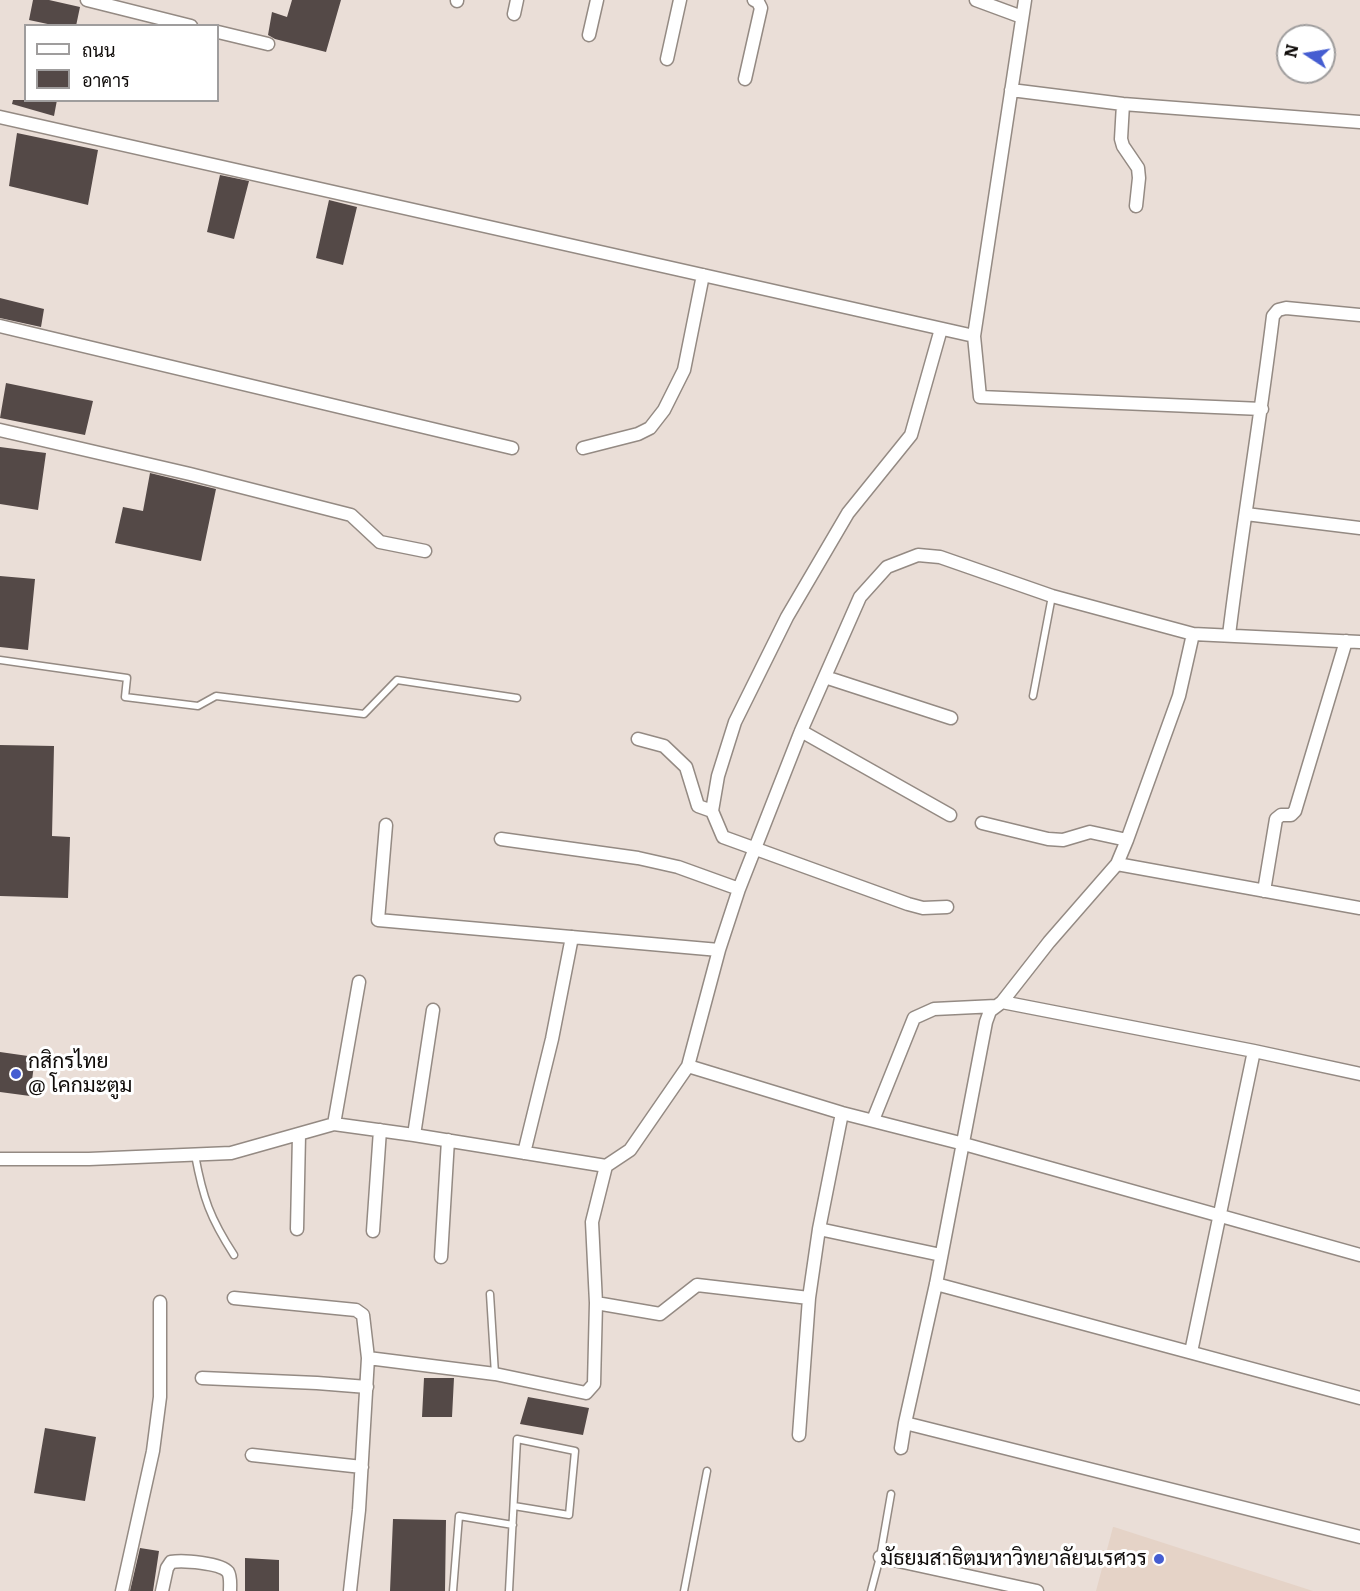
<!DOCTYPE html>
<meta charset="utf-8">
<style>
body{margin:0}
#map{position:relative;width:1360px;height:1591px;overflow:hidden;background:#eaded7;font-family:Literata,Sarabun,serif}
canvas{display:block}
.legend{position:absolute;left:24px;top:24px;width:195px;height:78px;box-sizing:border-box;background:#fff;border:2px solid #9f9d9d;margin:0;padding:8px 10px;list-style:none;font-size:18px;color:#0f0b09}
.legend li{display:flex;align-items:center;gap:12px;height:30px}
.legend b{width:30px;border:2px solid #9f9d9d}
.north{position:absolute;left:1276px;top:24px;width:60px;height:60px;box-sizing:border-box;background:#fff;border:2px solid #9f9d9d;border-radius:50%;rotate:282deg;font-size:16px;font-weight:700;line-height:24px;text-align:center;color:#0f0b09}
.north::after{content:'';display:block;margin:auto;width:21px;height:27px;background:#455dd1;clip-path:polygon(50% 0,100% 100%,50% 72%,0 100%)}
</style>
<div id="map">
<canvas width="1360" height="1591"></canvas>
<ul class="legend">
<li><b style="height:8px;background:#fff"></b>ถนน</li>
<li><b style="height:16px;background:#544947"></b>อาคาร</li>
</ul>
<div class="north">N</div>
</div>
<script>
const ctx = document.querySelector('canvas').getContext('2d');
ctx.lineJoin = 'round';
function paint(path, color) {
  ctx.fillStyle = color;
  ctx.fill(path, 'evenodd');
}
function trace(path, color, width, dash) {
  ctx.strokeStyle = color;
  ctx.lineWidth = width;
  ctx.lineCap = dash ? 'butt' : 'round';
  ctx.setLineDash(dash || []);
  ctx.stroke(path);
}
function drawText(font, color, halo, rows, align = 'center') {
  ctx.font = font + ' Literata,Sarabun,serif';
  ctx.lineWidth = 6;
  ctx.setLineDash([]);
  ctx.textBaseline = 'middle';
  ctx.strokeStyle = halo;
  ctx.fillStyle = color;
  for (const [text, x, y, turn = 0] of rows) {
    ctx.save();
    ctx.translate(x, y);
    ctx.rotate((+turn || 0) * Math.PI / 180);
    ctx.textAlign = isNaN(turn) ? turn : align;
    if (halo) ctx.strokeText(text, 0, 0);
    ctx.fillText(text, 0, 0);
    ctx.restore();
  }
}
paint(new Path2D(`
 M1113,1527H1114L1313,1591H1096Z`), '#e5d3c7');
paint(new Path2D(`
 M33,0H49L80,7L76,26H57L29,20Z
 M292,0H341L326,52L275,39L268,35L272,12L287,17Z
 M13,100H57L54,116L12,104Z
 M17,133L98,150L88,205L9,186Z
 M220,175L249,181L234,239L207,232Z
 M329,200L357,207L343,265L316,258Z
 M0,298L44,309L41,327L0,318Z
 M6,383L93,401L85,435L0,418Z
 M0,447L46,453L38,510L0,504Z
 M150,473L216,489L201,561L115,543L123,507L143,511Z
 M0,576L35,579L28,650L0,647Z
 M0,745L54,746L52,836L70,837L68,898L0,896Z
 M0,1052L35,1057L30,1096L0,1092Z
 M424,1378H454L452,1417H422Z
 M528,1397L589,1408L583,1435L520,1424Z
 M45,1428L96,1437L85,1501L34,1493Z
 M393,1519L446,1520L445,1591H390Z
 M140,1548L159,1551L153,1591H130Z
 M245,1558L279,1560V1591H245Z`), '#544947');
const lane = new Path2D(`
 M0,660L127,678L125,697L198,706L216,696L364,714L397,680L517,698
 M1033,696L1052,596
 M195,1155C203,1198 210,1218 234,1255
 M490,1294L495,1374
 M453,1591L459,1516L513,1525
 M509,1591L517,1439L575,1451L569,1515L514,1506
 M684,1591L707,1471
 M871,1591L880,1557L891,1494`);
const street = new Path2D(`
 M87,0L191,26
 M976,0L1022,17
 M457,1V0
 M514,14L517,0
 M218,32L268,44
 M589,35L597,0
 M667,59L680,0
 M745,79L761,8L758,2L754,0
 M1011,90L1123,104L1360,122
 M1123,104L1121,139L1123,146L1138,168L1139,178L1136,206
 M0,117L974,336L1025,0
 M0,326L512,448
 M941,329L911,435L848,513L787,617L735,722L718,776L712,811L723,837L908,904L923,908L947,907
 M974,336L980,397L1262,409
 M0,430L190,474L351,515L380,542L425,551
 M583,448L638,434L650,428L664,410L684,370L703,275
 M1246,514L1360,528
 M1229,635C1242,528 1260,423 1273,316L1278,310L1286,308L1360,315
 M825,677L951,718
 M801,731L950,815
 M638,739L664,746L686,767L698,806L712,811
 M982,823L1048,839L1063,840L1090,832L1127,840
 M386,825L378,920L719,950
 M501,839L638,858L678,867L739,889
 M1117,864L1360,908
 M1264,891L1276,819L1281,815H1291L1295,811L1346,641
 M1002,1002L1254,1051L1360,1074
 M688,1066L842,1113L964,1144L1360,1255
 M873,1120L914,1018L934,1009L996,1006
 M334,1124L359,982
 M414,1135L433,1010
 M524,1153L552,1039L572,937
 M0,1159H89L231,1153L334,1124L414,1135L606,1166
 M297,1229L299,1135
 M819,1229L842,1113
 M373,1231L380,1130
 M441,1257L448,1140
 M936,1284L1360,1398
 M234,1298L356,1310L363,1315L368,1358
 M596,1303L660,1314L697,1285L809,1298
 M1191,1352L1254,1051
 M202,1378L317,1383L367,1387
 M905,1423L936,1284L986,1022L990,1011L1002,1002L1049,942L1117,864L1127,840L1179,696L1193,634
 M799,1435L809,1298L819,1229L941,1255
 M901,1448L905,1423L1360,1537
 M252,1455L362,1467
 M880,1557L1037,1591
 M122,1591L153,1451L160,1397V1302
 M162,1591L167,1568L171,1562C183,1560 221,1563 228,1572C231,1577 230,1585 230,1591
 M350,1591L359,1510L368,1358L495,1374L586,1393L594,1384L596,1303L592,1222L606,1166L630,1150L688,1066L719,950L739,889L801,731L860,597L887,567L918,555L940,557L1052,596L1193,634L1360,642`);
trace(lane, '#948a83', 9);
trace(street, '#948a83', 15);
trace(lane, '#fff', 6);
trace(street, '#fff', 12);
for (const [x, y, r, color] of [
 [16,1074,6,"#455dd1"],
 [1159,1559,6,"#455dd1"]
]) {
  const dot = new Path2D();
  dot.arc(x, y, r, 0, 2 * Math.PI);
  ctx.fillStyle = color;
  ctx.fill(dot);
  trace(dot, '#fff', 2);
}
drawText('21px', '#0f0b09', '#fff', [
 ["กสิกรไทย",28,1062],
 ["@ โคกมะตูม",28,1086],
 ["มัธยมสาธิตมหาวิทยาลัยนเรศวร",1147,1559,"right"]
], 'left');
</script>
